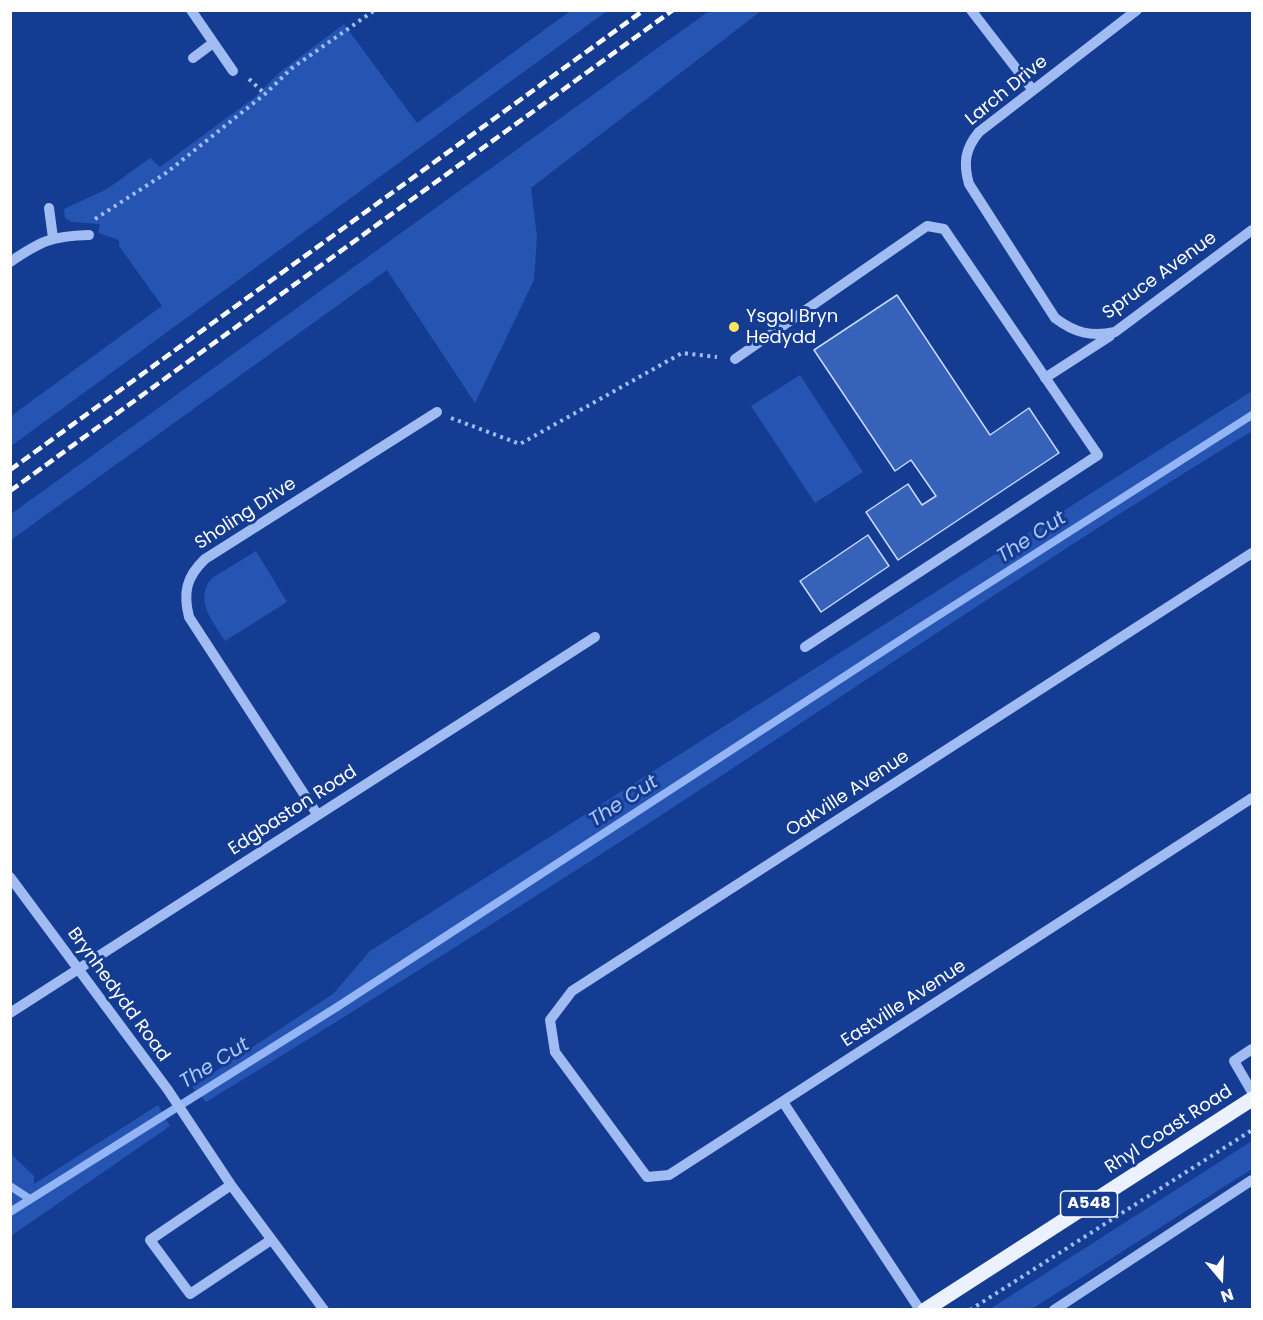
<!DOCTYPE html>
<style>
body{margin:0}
#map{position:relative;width:1263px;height:1320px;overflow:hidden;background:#143c92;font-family:Poppins,sans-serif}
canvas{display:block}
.frame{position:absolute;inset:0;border:12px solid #fff;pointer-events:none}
.north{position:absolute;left:1191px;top:1248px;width:60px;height:60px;-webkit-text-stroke:4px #143c92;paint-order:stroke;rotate:161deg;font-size:16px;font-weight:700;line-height:24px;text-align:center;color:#fff}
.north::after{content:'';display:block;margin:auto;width:21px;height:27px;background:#fff;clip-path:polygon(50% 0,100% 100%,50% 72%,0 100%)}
</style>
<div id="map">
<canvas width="1263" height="1320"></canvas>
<div class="frame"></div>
<div class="north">N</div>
</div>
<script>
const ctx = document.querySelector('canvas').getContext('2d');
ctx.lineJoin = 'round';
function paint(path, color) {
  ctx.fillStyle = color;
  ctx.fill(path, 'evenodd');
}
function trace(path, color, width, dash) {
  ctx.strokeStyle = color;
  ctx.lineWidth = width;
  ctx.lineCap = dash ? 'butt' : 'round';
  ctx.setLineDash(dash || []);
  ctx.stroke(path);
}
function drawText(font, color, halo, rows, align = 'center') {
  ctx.font = font + ' Poppins,sans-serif';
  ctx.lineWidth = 6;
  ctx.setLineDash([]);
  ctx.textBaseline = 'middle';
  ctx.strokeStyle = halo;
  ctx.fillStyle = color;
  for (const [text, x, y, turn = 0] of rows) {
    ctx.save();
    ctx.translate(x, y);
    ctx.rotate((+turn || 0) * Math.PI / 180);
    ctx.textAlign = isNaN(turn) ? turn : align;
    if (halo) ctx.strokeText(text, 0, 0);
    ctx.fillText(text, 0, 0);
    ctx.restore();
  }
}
paint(new Path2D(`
 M570,11H607L11,446V416L162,306L119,246V240L98,233L100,224L72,222L65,218L64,209L107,189L150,158L160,167L255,97L280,72L344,24L417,123Z
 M709,11H761L531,188L537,237L534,280L475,403L387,270L11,540V514Z
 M800,375L863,472L815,503L751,406Z
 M1252,391V431C1071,542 895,661 718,778C549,889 378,997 206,1102L192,1087L333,994L370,951Z
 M256,551L287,602L225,641C213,621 193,600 212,578Z
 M158,1105L170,1126L11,1236V1154L34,1176V1184Z
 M1252,1141V1169L1032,1309H990Z`), '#2554b2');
trace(new Path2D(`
 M10,1186L30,1199
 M10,1212L337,1007L911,633L1252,415`), '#93b5f5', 8);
const building = new Path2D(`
 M897,295L990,435L1029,408L1059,453L898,560L866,512L908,484L922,505L936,496L911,460L895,471L814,350Z
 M868,535L889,566L821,612L800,581Z`);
paint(building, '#3762ba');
trace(building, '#c9dafc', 1.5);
trace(new Path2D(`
 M249,79L265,94
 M95,219L166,173L265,94L292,68L375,10
 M451,418L520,444L682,353L717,357
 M970,1310L1252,1130`), '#a1bcf2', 4, [3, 4.5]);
trace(new Path2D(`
 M191,10L233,71
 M971,10L1032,89
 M1137,10L979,132C965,149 963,163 969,184L1055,318C1075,333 1091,337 1115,332L1252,230
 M193,58L213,43
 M49,208L53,238
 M10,262C41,241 51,236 89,235
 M735,359L927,226L944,229L1098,455L805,647
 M1045,378L1110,336
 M1252,553L572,991L550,1020L555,1052L647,1177L669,1175L1252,798
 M317,814L189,617C183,593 186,577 205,559L437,412
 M10,877L168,1090L231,1185L324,1310
 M10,1013L595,637
 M1252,1049L1234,1061L1252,1092
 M783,1102L920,1310
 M231,1185L150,1240L190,1294L271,1240
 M1054,1310L1252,1180`), '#a1bcf2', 10);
trace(new Path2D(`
 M925,1310L1252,1099`), '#ecf1ff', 15);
trace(new Path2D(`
 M10,470L644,10
 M10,491L673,10`), '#fff', 4.5, [10, 4.5]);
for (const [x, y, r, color] of [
 [734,327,6,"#ffe562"]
]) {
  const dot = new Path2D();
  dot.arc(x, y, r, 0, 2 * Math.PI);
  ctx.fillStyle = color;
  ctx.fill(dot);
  trace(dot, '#143c92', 2);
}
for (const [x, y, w] of [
 [1089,1204,57]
]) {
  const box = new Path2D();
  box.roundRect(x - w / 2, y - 13, w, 26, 4.5);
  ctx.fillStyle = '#143c92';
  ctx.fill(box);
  trace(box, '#fff', 1.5);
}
drawText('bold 16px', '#fff', null, [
 ["A548",1089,1204]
]);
drawText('18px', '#fff', '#143c92', [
 ["Larch Drive",1007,91,-39],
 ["Spruce Avenue",1160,276,-36],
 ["Sholing Drive",246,514,-33],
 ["Oakville Avenue",848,794,-33],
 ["Edgbaston Road",293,811,-33],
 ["Brynhedydd Road",118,995,54],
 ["Eastville Avenue",904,1004,-33],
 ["Rhyl Coast Road",1169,1130,-33]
]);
drawText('18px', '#fff', '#143c92', [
 ["Ysgol Bryn",746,317],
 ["Hedydd",746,338]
], 'left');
drawText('italic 20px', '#adc7f9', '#143c92', [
 ["The Cut",1032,538,-33],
 ["The Cut",624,802,-33],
 ["The Cut",215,1064,-32]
]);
</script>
